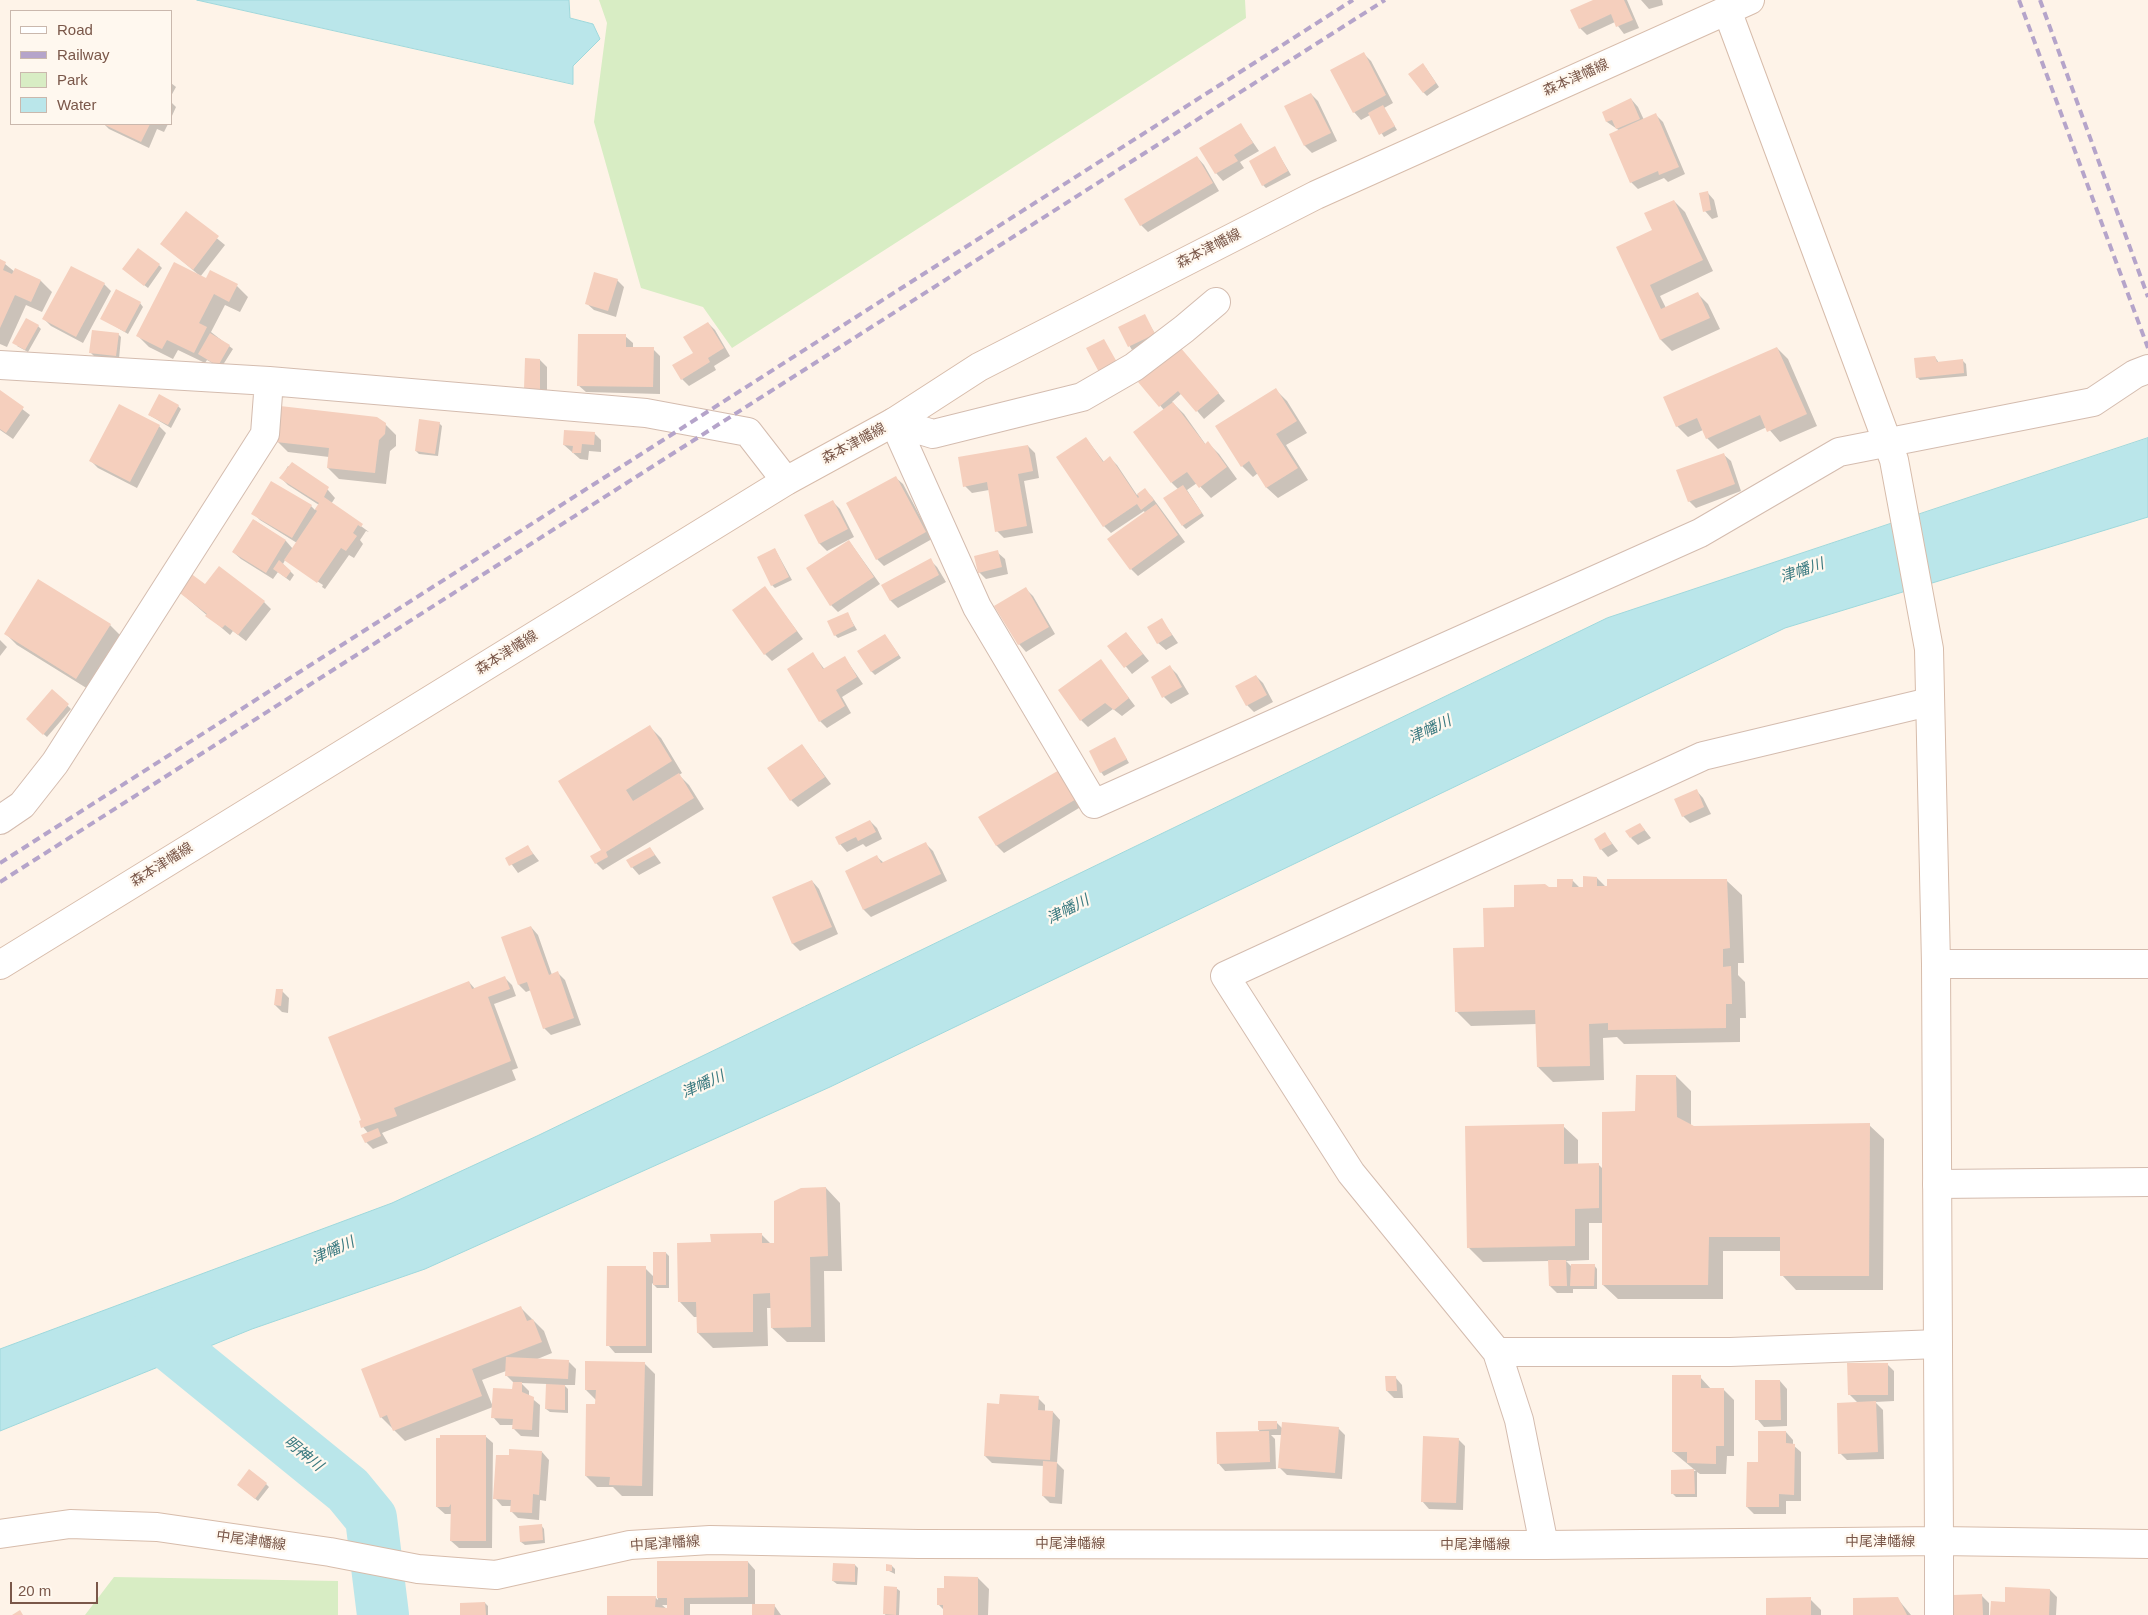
<!DOCTYPE html>
<meta charset="utf-8">
<style>
body{margin:0}
#map{position:relative;width:2148px;height:1615px;overflow:hidden;background:#fef3e8;font-family:Arial,sans-serif}
canvas{display:block}
.legend{position:absolute;left:10px;top:10px;width:162px;height:115px;box-sizing:border-box;background:#fff8ef;border:1px solid #cab8ad;margin:0;padding:6px 9px;list-style:none;font-size:15px;color:#7a5749}
.legend li{display:flex;align-items:center;gap:10px;height:25px}
.legend b{width:25px;border:1px solid #cab8ad}
.scale{position:absolute;left:10px;top:1582px;width:88px;height:22px;box-sizing:border-box;border:2px solid #7a5749;border-top:0;padding-left:6px;font-size:15px;line-height:18px;white-space:nowrap;color:#7a5749;-webkit-text-stroke:4px #fff8ef;paint-order:stroke}
</style>
<div id="map">
<canvas width="2148" height="1615"></canvas>
<ul class="legend">
<li><b style="height:6px;background:#fff"></b>Road</li>
<li><b style="height:6px;background:#b5a4ca"></b>Railway</li>
<li><b style="height:14px;background:#d8edc4"></b>Park</li>
<li><b style="height:14px;background:#bae6ea"></b>Water</li>
</ul>
<div class="scale">20 m</div>
</div>
<script>
const ctx = document.querySelector('canvas').getContext('2d');
ctx.lineJoin = 'round';
function paint(path, color) {
  ctx.fillStyle = color;
  ctx.fill(path, 'evenodd');
}
function trace(path, color, width, dash) {
  ctx.strokeStyle = color;
  ctx.lineWidth = width;
  ctx.lineCap = dash ? 'butt' : 'round';
  ctx.setLineDash(dash || []);
  ctx.stroke(path);
}
function drawText(font, color, halo, rows, align = 'center') {
  ctx.font = font + ' Arial,"Noto Sans JP",sans-serif';
  ctx.lineWidth = 4.5;
  ctx.setLineDash([]);
  ctx.textBaseline = 'middle';
  ctx.strokeStyle = halo;
  ctx.fillStyle = color;
  for (const [text, x, y, turn = 0] of rows) {
    ctx.save();
    ctx.translate(x, y);
    ctx.rotate((+turn || 0) * Math.PI / 180);
    ctx.textAlign = isNaN(turn) ? turn : align;
    if (halo) ctx.strokeText(text, 0, 0);
    ctx.fillText(text, 0, 0);
    ctx.restore();
  }
}
paint(new Path2D(`
 M599,0H1245L1246,18L732,348L703,307L641,288L594,122L607,23Z
 M114,1577L338,1581V1615H85Z`), '#d8edc4');
const water = new Path2D(`
 M197,0H569L570,18L593,24L600,39L573,66V84Z
 M2148,438V517L1785,628L830,1087L425,1269L252,1329L0,1431V1349L392,1203L537,1136L1607,618Z`);
paint(water, '#bae6ea');
trace(water, '#9fd8dc', 1);
paint(new Path2D(`
 M1596,0H1627L1639,28L1624,34L1615,22L1587,35L1580,28Z
 M1641,0H1662L1663,5L1649,9Z
 M1364,54L1371,61L1393,103L1384,108L1397,130L1384,137L1370,115L1361,120L1354,112Z
 M1426,68L1439,87L1427,96L1423,92Z
 M171,83L176,87L171,96Z
 M1311,94L1318,101L1337,141L1312,153L1305,146L1286,106Z
 M1631,99L1638,107L1644,120L1656,115L1663,122L1685,174L1668,182L1664,178L1638,189L1631,182L1620,131L1607,122L1604,112Z
 M171,102L176,107L171,118Z
 M104,124H168L164,132L157,129L149,148L109,129Z
 M1241,125L1259,151L1240,162L1244,168L1223,181L1216,173Z
 M1275,148L1291,175L1266,188L1263,185Z
 M1197,157L1204,165L1219,191L1148,232L1141,225Z
 M1707,192L1714,200L1718,217L1712,219L1705,211Z
 M1674,201L1685,212L1713,271L1660,296L1666,308L1697,293L1708,304L1720,329L1672,351L1661,340L1618,247L1654,231Z
 M186,213L225,245L200,277L206,280L211,272L237,286L248,297L240,312L225,305L211,332L233,349L221,368L207,360L205,363L178,350L173,359L149,347L138,336L200,276L162,244Z
 M0,260L15,272L41,281L52,292L42,312L26,305L7,347L0,344Z
 M159,265L162,268L148,288L127,272Z
 M617,280L624,287L616,317L594,310L586,303Z
 M104,284L111,291L83,343L51,326L44,319Z
 M140,303L143,307L128,334L101,318Z
 M1144,315L1157,337L1132,350L1119,328Z
 M708,323L715,330L730,356L714,366L716,370L689,386L682,379Z
 M38,326L41,329L28,352L17,346Z
 M118,334L121,337L119,359L94,356L91,353Z
 M625,336L633,343V349H653L660,356V394L586,392L578,385Z
 M1777,348L1788,359L1817,426L1780,442L1767,427L1718,449L1707,438L1703,430L1688,437L1677,426Z
 M1187,356L1225,401L1204,419L1182,393L1172,402L1184,414L1206,445L1208,443L1219,454L1237,479L1211,498L1197,483L1187,490L1204,516L1186,529L1183,526L1178,489L1172,483L1164,410L1140,382Z
 M1935,357L1939,363L1963,361L1966,364L1967,376L1920,380L1917,377Z
 M540,360L547,367V397L525,389Z
 M1276,390L1287,401L1307,433L1286,445L1308,480L1278,498L1267,488L1258,473L1253,477L1242,466Z
 M0,392L30,415L13,439L0,430Z
 M178,406L181,409L171,428L149,415Z
 M439,423L442,426L438,456L419,454L416,451Z
 M385,424L396,435V446L390,451L386,484L339,479L328,468L329,457L288,452L277,441Z
 M159,426L166,433L137,488L98,468L91,461Z
 M594,433L601,440V452L589,451L588,460L580,459L564,445Z
 M1086,438L1104,462L1110,458L1117,465L1137,495L1145,490L1152,497L1185,542L1138,576L1131,569L1145,513L1144,511L1111,533L1104,526Z
 M1028,446L1035,453L1039,478L1024,481L1033,533L1004,538L997,531L989,490L972,493L965,486Z
 M1723,454L1731,461L1741,491L1696,508L1689,501Z
 M288,466L328,490L335,498L331,504L369,532L366,531L360,540L363,544L354,558L349,555L325,589L322,587L323,585L285,560L283,564L294,575L290,581L278,572L273,579L241,559L233,552L254,520L286,541L293,549L297,543L260,520L253,513L311,506L315,510L319,505L288,485L281,478Z
 M895,477L903,484L932,539L884,566L877,559Z
 M833,502L840,509L854,537L827,551L820,544L806,516Z
 M849,541L880,584L838,612L831,605Z
 M775,549L792,580L775,588L772,585Z
 M997,552L1005,559L1008,574L986,579L979,572Z
 M930,560L937,567L946,582L898,608L891,601L883,585Z
 M205,586L264,602L271,609L246,641L233,631L230,635L174,587Z
 M765,588L803,639L772,661L765,654Z
 M1026,589L1033,596L1055,634L1026,652L1019,644Z
 M847,613L857,630L838,638L835,635Z
 M1162,620L1178,643L1166,650L1158,643Z
 M110,625L121,636L88,689L17,645L6,634Z
 M1126,633L1149,661L1132,674L1109,646Z
 M885,635L901,658L875,675L871,671Z
 M0,640L7,647L0,656Z
 M813,654L825,670L845,658L863,684L842,697L851,713L827,728L820,721Z
 M1101,661L1135,706L1122,716L1113,709L1088,727L1081,720Z
 M1170,667L1177,674L1189,694L1171,704L1164,697Z
 M1256,676L1263,683L1273,702L1254,712L1247,705Z
 M52,691L71,709L47,737L31,723Z
 M650,727L661,738L682,773L679,775L689,785L704,809L603,870L596,863Z
 M1115,739L1129,763L1104,776L1101,772Z
 M802,745L831,784L798,807L791,800Z
 M1061,770L1084,805L1004,853L997,846L980,818Z
 M1696,790L1703,798L1711,814L1690,823L1683,816Z
 M870,821L877,828L882,839L866,847L863,844L847,852L840,844Z
 M1640,824L1651,838L1638,845L1631,838Z
 M1605,834L1618,851L1608,857L1601,849Z
 M926,844L933,851L947,881L871,917L864,910L846,871L877,857L884,863Z
 M528,847L539,861L518,873L507,858Z
 M650,848L661,863L639,875L632,867Z
 M1597,878L1607,888L1727,881L1742,895L1744,963H1738V975L1745,982L1746,1018H1740V1042L1624,1044L1617,1037L1603,1038L1604,1080L1553,1082L1538,1067L1537,1024L1471,1026L1456,1011L1486,948L1516,909L1548,888H1558L1572,880L1581,889Z
 M812,881L819,889L838,934L800,951L793,944L774,898Z
 M531,927L538,935L552,975L558,973L565,980L581,1025L551,1035L544,1028L531,990L526,992L519,985Z
 M505,978L512,985L516,996L494,1004L518,1068L512,1070L516,1080L382,1133L388,1143L373,1149L366,1142L368,1133L360,1123L469,982L475,989Z
 M282,991L289,998L288,1013L282,1012L275,1005Z
 M1676,1076L1691,1091V1126L1694,1128L1869,1125L1884,1139L1883,1290H1796L1782,1275V1251H1723V1299H1618L1603,1285V1223H1589V1260L1566,1261L1572,1267L1594,1265L1597,1269V1289H1573V1293H1557L1550,1286L1549,1261L1483,1262L1469,1248L1563,1126L1578,1140V1165L1598,1164L1603,1169L1637,1112Z
 M826,1188L840,1203L842,1271H824L825,1342H787L772,1328V1308H767L768,1346L713,1348L698,1333V1317H694L680,1302L712,1243L761,1234L771,1244H775Z
 M666,1253L669,1256V1288H657L652,1283V1353H615L608,1345L645,1268L654,1277Z
 M521,1308L544,1331L552,1353L535,1360L568,1361L576,1369L575,1385H564L568,1389V1413L550,1412L546,1409L547,1384L521,1383L529,1391V1396L540,1405L539,1437L521,1436L514,1429V1425H500L493,1417L513,1391V1382L506,1375V1371L482,1380L493,1407L405,1441L381,1417Z
 M644,1363L655,1374L653,1496H622L613,1487H597L586,1476L597,1401L586,1390Z
 M1887,1364L1894,1371V1401L1875,1402L1883,1410L1884,1459L1847,1460L1840,1453L1858,1403L1849,1394Z
 M1395,1377L1402,1385L1403,1398H1394L1387,1391Z
 M1700,1377L1711,1389H1723L1734,1400V1456H1727L1726,1474H1700L1697,1472V1497H1676L1672,1493L1673,1471H1696L1673,1452Z
 M1780,1381L1787,1389V1426L1764,1427L1757,1419Z
 M1038,1398L1045,1405V1412H1053L1060,1420L1057,1463L1064,1470L1062,1504L1050,1503L1043,1496L1044,1466L992,1463L985,1456L1000,1406Z
 M1260,1422L1277,1423L1283,1429L1338,1428L1345,1435L1342,1479L1287,1475L1280,1468L1282,1435H1271L1275,1439L1276,1469L1225,1471L1218,1463L1259,1432Z
 M1786,1432L1793,1440V1445L1801,1452V1501H1786V1514H1754L1747,1507L1759,1463Z
 M485,1436L493,1443L492,1548H459L451,1541L452,1514H445L437,1507Z
 M1458,1439L1465,1446L1463,1510L1429,1509L1422,1501Z
 M542,1452L549,1460L546,1501L540,1500L539,1520L518,1518L511,1511L512,1506H502L495,1498Z
 M266,1484L269,1487L258,1501L242,1488Z
 M541,1525L544,1529L545,1543L525,1545L521,1542L520,1527Z
 M748,1562L755,1570V1605H774L781,1615H754V1604H690V1615H608L655,1597L658,1600V1563ZM662,1605H668V1610Z
 M855,1565L858,1568L857,1585L837,1584L833,1581Z
 M892,1566L895,1569V1574L887,1570Z
 M978,1578L989,1589L988,1615H944L945,1611L938,1604L945,1590Z
 M896,1588L900,1591L899,1615H885Z
 M2050,1590L2057,1597L2056,1615H1992L2006,1603Z
 M1982,1596L1989,1603V1615H1955Z
 M1897,1598L1911,1615H1854Z
 M1810,1599L1821,1610V1615H1768Z
 M485,1603L488,1606V1615H461Z`), '#0003');
trace(new Path2D(`
 M155,1333L348,1490L371,1518L383,1615`), '#bae6ea', 52);
paint(new Path2D(`
 M1593,0H1624L1633,20L1616,27L1611,14L1579,29L1570,10Z
 M1364,52L1386,95L1353,113L1330,70Z
 M1423,63L1436,83L1423,93L1408,74Z
 M1311,93L1331,133L1304,146L1284,106Z
 M1631,98L1640,119L1616,129L1612,120L1606,122L1602,112Z
 M1383,105L1395,126L1379,135L1368,113Z
 M1656,113L1679,167L1659,175L1658,171L1630,183L1609,134Z
 M1241,123L1253,143L1234,155L1238,161L1215,174L1199,148Z
 M103,124H150L141,142Z
 M1275,146L1288,171L1262,186L1249,161Z
 M1197,156L1213,183L1140,226L1124,199Z
 M1708,191L1711,210L1703,212L1699,193Z
 M1674,200L1703,260L1650,285L1661,309L1698,292L1710,318L1660,340L1616,247L1652,230L1644,213Z
 M186,211L219,236L193,270L160,244Z
 M138,248L160,264L144,286L122,269Z
 M0,259L6,262L3,270L12,274L15,268L41,280L31,302L15,295L0,328Z
 M174,262L206,278L210,270L238,284L229,302L214,294L199,323L207,327L194,353L167,340L162,349L136,336Z
 M71,266L105,283L76,337L42,319Z
 M594,272L618,279L608,311L585,304Z
 M116,289L141,302L125,332L100,319Z
 M1145,314L1155,334L1128,347L1118,327Z
 M26,318L39,325L25,350L12,343Z
 M708,322L724,348L708,358L710,362L681,380L672,365L693,353L683,337Z
 M92,330L119,333L116,356L89,353Z
 M210,333L230,345L218,366L198,354Z
 M578,334H626V347H654L653,387L577,386Z
 M1104,339L1118,364L1100,374L1086,348Z
 M1180,347L1219,393L1196,412L1178,391L1159,407L1138,382Z
 M1777,347L1807,414L1767,432L1760,415L1706,439L1697,418L1676,427L1663,397Z
 M1935,356L1937,362L1963,359L1964,373L1916,378L1914,358Z
 M525,358L540,359V390L524,389Z
 M1276,388L1297,421L1276,434L1298,468L1266,488L1249,461L1241,467L1215,426Z
 M0,390L24,407L6,433L0,429Z
 M159,394L179,405L168,425L148,415Z
 M1173,402L1205,444L1208,441L1227,467L1199,488L1187,472L1171,483L1133,432Z
 M119,404L160,425L130,482L89,461Z
 M280,406L377,417L386,423L385,434L379,440L375,473L327,468L329,448L276,442Z
 M419,419L440,422L435,454L415,451Z
 M564,430L595,432L594,445L582,444L581,453H572L573,446L563,445Z
 M1086,437L1103,462L1110,456L1138,498L1139,497L1137,494L1145,488L1154,500L1141,510L1137,504L1103,527L1056,457Z
 M1028,445L1033,471L1018,474L1027,526L995,532L987,482L963,487L958,457Z
 M1724,453L1735,484L1688,502L1676,470Z
 M292,462L329,487L324,497L363,524L361,527L358,525L353,533L357,536L346,551L341,548L317,583L284,560L317,511L315,509L319,503L279,478Z
 M896,476L926,532L876,560L846,503Z
 M271,481L312,505L292,538L251,514Z
 M1183,485L1202,513L1182,526L1163,498Z
 M833,500L848,529L819,544L804,515Z
 M1156,504L1178,535L1130,570L1107,539Z
 M253,519L286,540L266,573L232,552Z
 M849,540L874,577L830,606L806,568Z
 M775,548L789,577L771,586L757,557Z
 M998,550L1002,567L978,573L974,556Z
 M931,558L939,575L890,601L881,585Z
 M279,560L291,571L286,578L273,569Z
 M219,566L265,601L238,635L225,625L222,628L205,616L207,614L172,587L186,570L205,584Z
 M38,579L111,624L76,679L4,634Z
 M765,586L797,631L764,655L732,610Z
 M1026,587L1049,627L1018,645L994,606Z
 M848,612L854,626L834,636L827,621Z
 M1162,618L1172,635L1157,644L1147,627Z
 M1126,632L1143,654L1124,668L1107,646Z
 M885,634L899,655L871,672L857,651Z
 M813,652L823,669L845,656L857,677L836,690L845,706L819,722L787,669Z
 M1101,659L1129,698L1114,710L1105,703L1080,721L1058,690Z
 M1170,665L1182,687L1162,698L1151,677Z
 M1256,675L1267,695L1246,706L1235,686Z
 M52,689L69,704L43,735L26,719Z
 M650,725L672,761L626,790L633,801L679,773L694,798L606,852L608,857L595,864L590,856L601,850L558,781Z
 M1115,737L1127,759L1100,773L1089,751Z
 M802,744L825,777L790,801L767,768Z
 M1061,769L1078,798L996,846L978,817Z
 M1697,789L1704,807L1682,817L1674,799Z
 M870,820L876,832L858,841L856,837L839,845L835,837Z
 M1640,823L1645,830L1630,838L1625,831Z
 M1605,832L1612,844L1600,850L1594,839Z
 M926,842L941,874L863,910L845,871L877,855L881,863Z
 M528,845L533,854L509,866L505,858Z
 M650,847L655,855L631,868L626,860Z
 M1583,876L1597,877V886H1607V879H1727L1730,948L1723,949V967L1731,966L1732,1004H1726V1028L1608,1030V1023L1589,1024L1590,1066L1537,1067L1535,1010L1455,1012L1453,948L1484,947L1483,908L1514,907V885L1545,884L1549,887H1557V879H1573L1572,887H1583Z
 M812,880L832,927L792,944L772,897Z
 M531,926L549,975L558,971L574,1018L543,1029L527,982L518,985L501,937Z
 M505,976L510,989L488,997L511,1061L394,1108L397,1116L361,1128L359,1121L361,1120L328,1037L469,981L472,989Z
 M276,989H283L281,1006L274,1005Z
 M1636,1075H1676L1677,1117L1694,1126L1870,1123L1869,1276H1780V1237H1709L1708,1285H1602V1112L1635,1111Z
 M1564,1124V1164L1599,1163V1208L1575,1209V1246L1467,1248L1465,1126Z
 M378,1128L381,1136L365,1143L361,1135Z
 M826,1187L828,1256L810,1257L811,1327L771,1328L770,1293L753,1294V1332L697,1333L696,1302H678L677,1243L711,1242L710,1234L762,1233V1243H774V1201L801,1188Z
 M653,1252H666V1285H653Z
 M1548,1260H1566L1567,1286H1549Z
 M1571,1264H1595L1594,1286H1570Z
 M607,1266H646V1346H606Z
 M521,1306L527,1321L533,1319L542,1342L472,1369L482,1396L393,1431L387,1415L380,1418L361,1369Z
 M506,1357L569,1360L568,1379L505,1376Z
 M585,1361L645,1362L642,1486L609,1485L610,1477L585,1476L586,1404H595L596,1390H585Z
 M1847,1363H1888V1395H1848Z
 M1672,1375H1701V1388H1724V1446H1716V1464L1687,1463V1452H1672Z
 M1385,1376H1396L1397,1391H1386Z
 M1755,1380H1780L1781,1420H1755Z
 M513,1382H522V1392L534,1397L532,1430L512,1429L513,1419L491,1418L493,1388L512,1389Z
 M546,1384L565,1385V1410L545,1409Z
 M1000,1394L1039,1396L1038,1410L1053,1411L1050,1460L984,1456L987,1403L999,1404Z
 M1876,1401L1878,1452L1838,1454L1837,1403Z
 M1258,1421H1277V1429L1258,1430Z
 M1282,1422L1339,1427L1335,1473L1278,1468Z
 M1266,1431H1269L1270,1462L1217,1464L1216,1432Z
 M1758,1431H1786V1443L1795,1444L1794,1495L1779,1494V1507H1746L1747,1462H1758Z
 M440,1435H486V1541H450L451,1504L449,1507H436V1438H440Z
 M1423,1436L1459,1438L1456,1503L1421,1502Z
 M509,1449L542,1451L539,1495L533,1494L532,1513L510,1512L511,1500L493,1499L496,1455H509Z
 M1043,1461L1057,1462L1055,1497L1042,1496Z
 M249,1469L267,1483L255,1499L237,1485Z
 M1694,1469L1695,1494H1671V1470Z
 M542,1524L543,1540L520,1542L519,1526Z
 M657,1561H748V1597L684,1598V1615H607V1596H656L655,1607L667,1608V1598H657Z
 M833,1563L855,1564V1582L832,1581Z
 M886,1564L892,1565V1571H886Z
 M944,1576L978,1577V1615H943V1605H937V1588H944Z
 M884,1586L897,1587L896,1615L883,1614Z
 M2005,1587L2050,1589L2049,1615H1990L1991,1601L2005,1602Z
 M1982,1594L1983,1615H1954L1953,1595Z
 M1811,1597V1615H1766V1598Z
 M1898,1597L1907,1615H1853V1598Z
 M485,1602L486,1615H460V1603Z
 M752,1604H775L774,1615H752Z
 M20,1610L23,1615H12Z`), '#f5cfbd');
const street = new Path2D(`
 M0,365L269,381L646,413L748,432L786,481
 M894,422L977,607L1094,804L1700,533L1839,452L2093,402L2135,374L2148,369
 M894,422L933,434L1082,397L1134,367L1184,329L1216,302
 M0,820L22,805L55,763L265,434L269,381
 M1936,964H2148
 M1937,1184L2148,1182
 M1497,1352H1730L1938,1344
 M1544,1545L1519,1420L1497,1352L1351,1173L1225,976L1703,756L1929,702
 M1939,1615V1541`);
const secondary = new Path2D(`
 M1727,10L1894,460L1929,649L1936,964L1939,1541
 M0,965L786,481L894,422L979,367L1316,195L1750,0
 M0,1534L70,1524L157,1527L330,1552L418,1569L496,1575L630,1545L710,1540L918,1544L1544,1545L1939,1541L2148,1544`);
trace(street, '#d4bcaf', 30);
trace(secondary, '#d7bcab', 30);
trace(street, '#fff', 28);
trace(secondary, '#fff', 28);
trace(new Path2D(`
 M2019,0L2148,348
 M2040,0L2148,297
 M0,863L1353,0
 M0,882L1385,0`), '#b5a4ca', 4, [8, 5]);
drawText('14px', '#7a5749', '#fff8ef', [
 ["森本津幡線",1576,78,-24],
 ["森本津幡線",1209,249,-27],
 ["森本津幡線",854,444,-28],
 ["森本津幡線",507,653,-32],
 ["森本津幡線",162,865,-32],
 ["中尾津幡線",251,1541,8],
 ["中尾津幡線",1880,1542],
 ["中尾津幡線",665,1544,-4],
 ["中尾津幡線",1070,1544],
 ["中尾津幡線",1475,1545]
]);
drawText('italic 15px', '#3b7a80', '#fff8ef', [
 ["津幡川",1802,571,-19],
 ["津幡川",1430,730,-25],
 ["津幡川",1068,910,-27],
 ["津幡川",703,1085,-24],
 ["津幡川",333,1251,-24],
 ["明神川",303,1454,39]
]);
</script>
